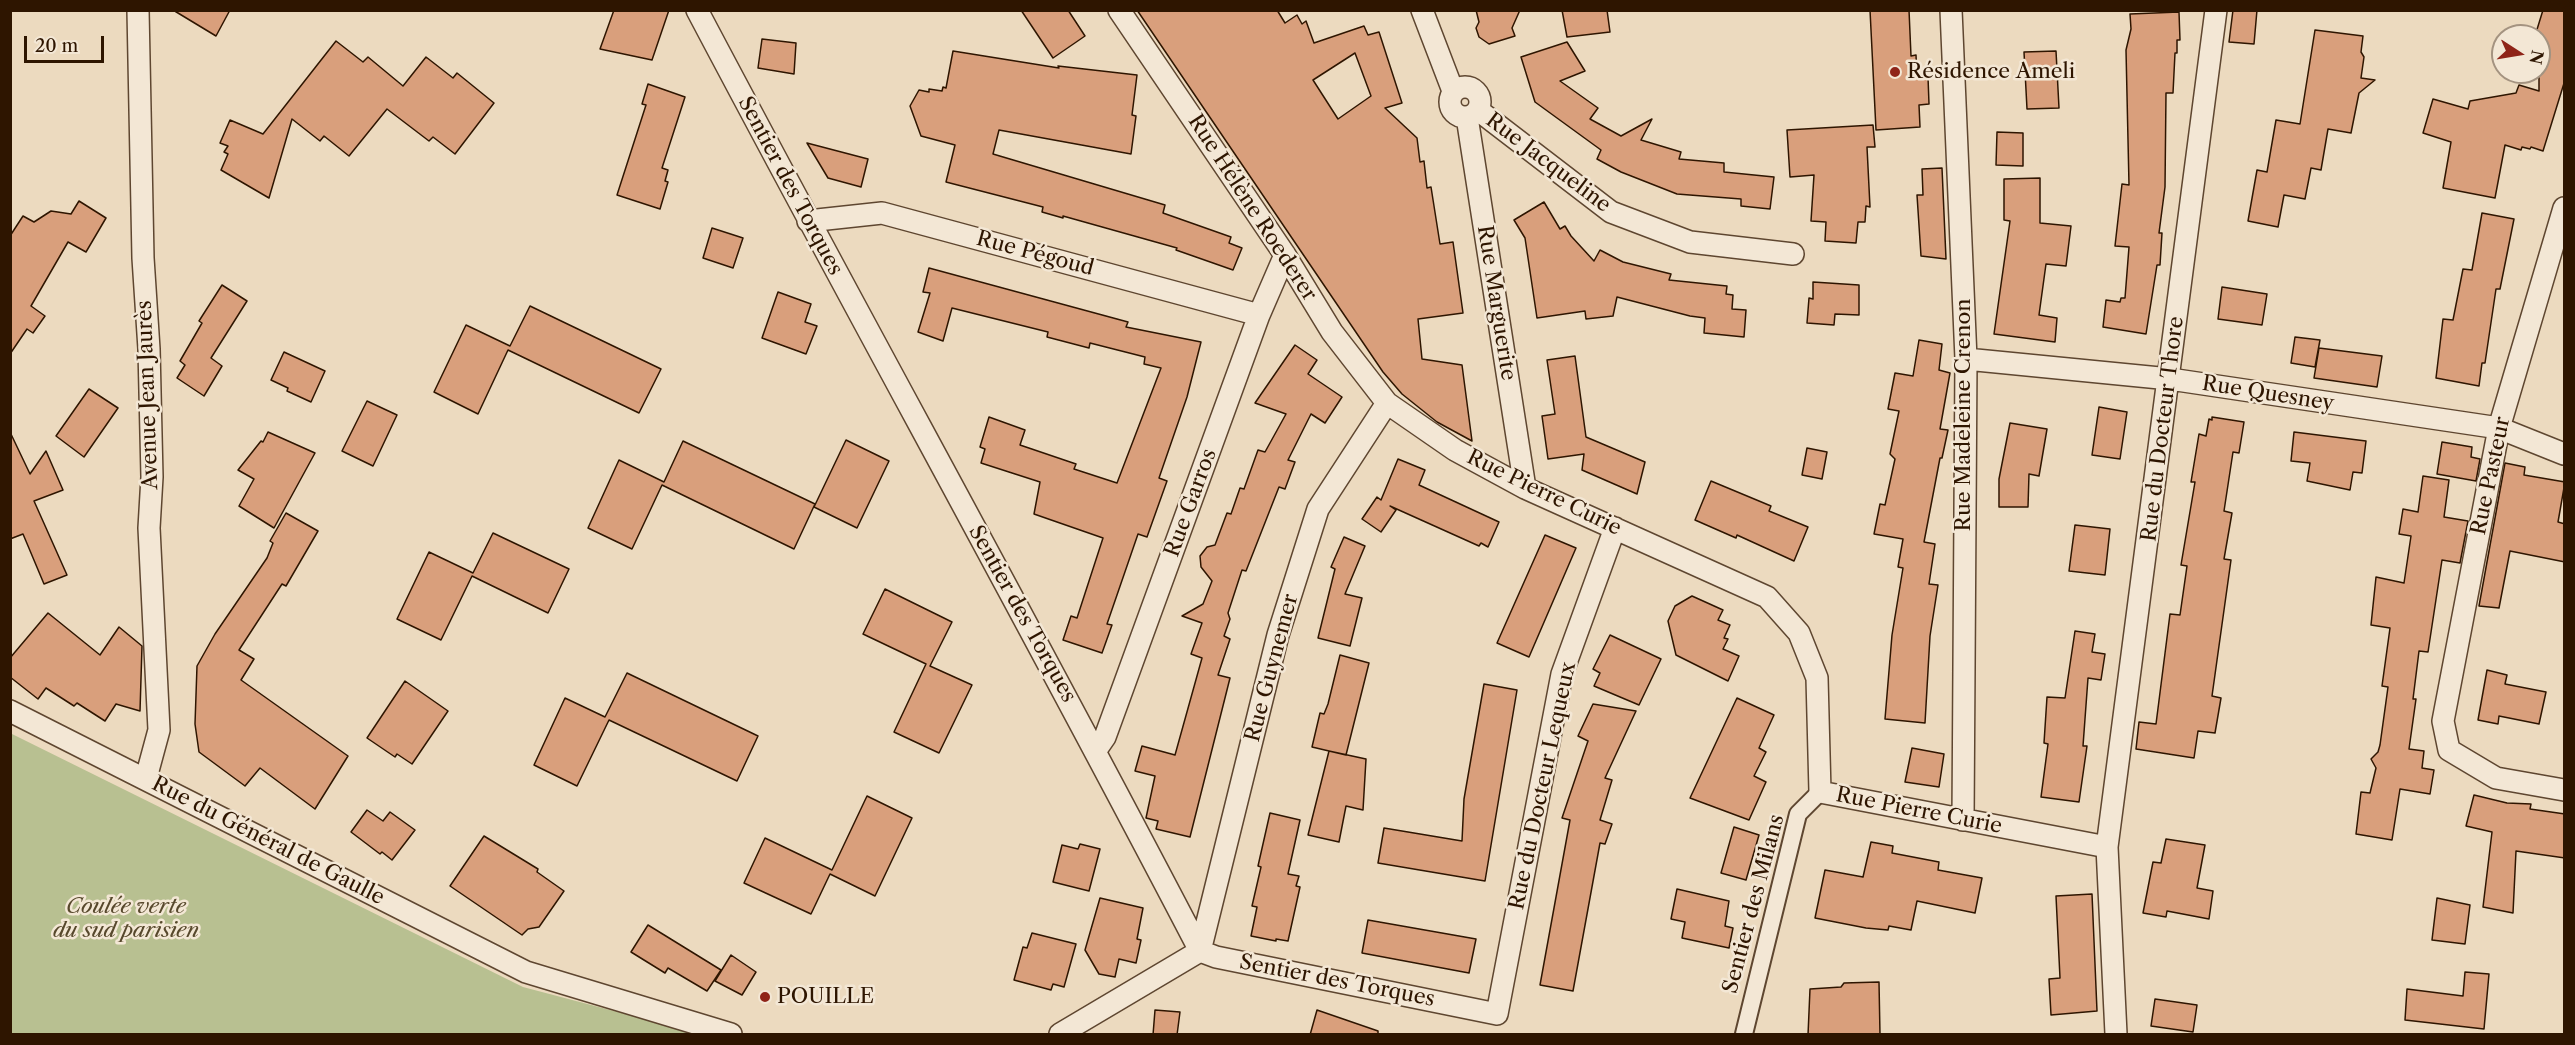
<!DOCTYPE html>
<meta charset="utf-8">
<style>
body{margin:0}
#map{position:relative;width:2575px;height:1045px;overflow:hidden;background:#ecdabf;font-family:"Libre Caslon Text",serif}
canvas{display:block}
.frame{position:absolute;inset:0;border:12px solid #2e1500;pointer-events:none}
.north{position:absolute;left:2491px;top:24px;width:60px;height:60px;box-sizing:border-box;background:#f3e7d5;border:2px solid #a49380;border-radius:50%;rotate:102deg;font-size:16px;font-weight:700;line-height:24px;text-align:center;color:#2e1500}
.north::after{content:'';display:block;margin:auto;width:21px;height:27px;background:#8f2418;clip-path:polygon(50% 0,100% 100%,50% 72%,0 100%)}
.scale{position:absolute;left:24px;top:36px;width:80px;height:27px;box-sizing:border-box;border:3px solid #2e1500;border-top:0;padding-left:8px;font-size:18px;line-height:21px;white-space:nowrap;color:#2e1500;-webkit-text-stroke:4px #f3e7d5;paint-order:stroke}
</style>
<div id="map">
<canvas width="2575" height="1045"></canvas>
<div class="frame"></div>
<div class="north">N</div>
<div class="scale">20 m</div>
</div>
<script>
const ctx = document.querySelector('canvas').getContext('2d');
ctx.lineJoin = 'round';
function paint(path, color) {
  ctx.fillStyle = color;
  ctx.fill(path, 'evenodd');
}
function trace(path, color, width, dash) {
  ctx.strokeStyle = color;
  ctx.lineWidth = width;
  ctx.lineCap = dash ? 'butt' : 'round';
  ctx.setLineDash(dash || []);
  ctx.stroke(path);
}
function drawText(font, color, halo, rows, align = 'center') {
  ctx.font = font + ' "Libre Caslon Text",serif';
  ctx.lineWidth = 5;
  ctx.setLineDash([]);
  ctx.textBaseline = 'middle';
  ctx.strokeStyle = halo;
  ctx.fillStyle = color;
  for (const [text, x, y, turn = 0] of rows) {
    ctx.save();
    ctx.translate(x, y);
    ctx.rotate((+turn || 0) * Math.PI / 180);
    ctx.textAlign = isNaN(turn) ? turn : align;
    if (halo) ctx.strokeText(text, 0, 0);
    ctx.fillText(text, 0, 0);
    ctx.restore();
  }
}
paint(new Path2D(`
 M10,733L523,987L701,1034H11Z`), '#b8c091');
const building = new Path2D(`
 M173,10H230L216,36Z
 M614,10H669L652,60L600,49Z
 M1021,10H1068L1085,36L1053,58Z
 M1137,10H1277L1285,23L1297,15L1302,24L1306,21L1314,43L1364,26L1368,35L1379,32L1402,103L1385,108L1417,138L1420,162L1424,161L1427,188L1431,187L1440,244L1453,242L1463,313L1418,319L1422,359L1462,365L1472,441L1437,422L1402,394L1383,372ZM1355,53L1371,96L1338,119L1313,80Z
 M1476,10H1520L1512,28L1515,36L1489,44L1479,37L1476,28L1479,22Z
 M1562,10H1607L1610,32L1567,37Z
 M1870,10H1909L1911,56L1916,55L1917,78L1928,77L1929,104L1919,105L1920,127L1876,130Z
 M2233,10H2257L2254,44L2229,42Z
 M2543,10H2565V80L2543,151L2531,147L2530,149L2522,147L2521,150L2505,145L2495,198L2443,188L2451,142L2423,133L2433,99L2468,109L2470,101L2516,93L2519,85L2539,91V36H2535Z
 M2179,12L2180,40H2177V53H2175L2173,93H2166L2165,187L2159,233H2162L2160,265H2157L2146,334L2103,327L2106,300L2120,302L2121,298H2125L2129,247L2115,246L2122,184L2129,185L2126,50L2131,29L2130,14Z
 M2315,30L2363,36L2361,52L2364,57L2361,78L2375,80L2359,93L2351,133L2328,129L2321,170L2311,168L2305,199L2284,195L2278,227L2248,221L2257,170L2267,172L2276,120L2300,124Z
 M762,39L796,43L794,74L758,68Z
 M336,41L363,62L368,57L403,86L426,57L453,78L457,73L494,103L455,154L433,137L429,141L387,109L349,156L324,136L320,141L292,119L269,198L221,170L228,154L224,152L228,146L220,143L230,120L263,134Z
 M1567,42L1585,71L1560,81L1598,108L1590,119L1621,136L1652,119L1641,140L1681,152L1679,159L1724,163V172L1774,177L1770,209L1741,206V199L1677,194L1621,172L1597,159L1601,150L1535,102L1521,57Z
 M953,51L1059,68L1058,66L1137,75L1132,115L1136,116L1131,154L999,130L993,154L1165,205L1163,213L1231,237L1229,243L1242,248L1233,270L1176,250L1177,248L1063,216V218L1042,212L1043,207L946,182L955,145L921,136L910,106L919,90L929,92V89L942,91L943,87L946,88Z
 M2056,51L2059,108L2027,109L2024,52Z
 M648,84L685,97L662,168L668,170L665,181L668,182L660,209L617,195L646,105L642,104Z
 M1873,125L1875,147H1867L1870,207L1866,206L1865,222H1858L1856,243L1825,241L1826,222L1811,221L1814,175L1790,177L1787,130Z
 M1997,132L2023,133V166L1996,165Z
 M807,143L868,159L861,187L828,178Z
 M1942,168L1946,259L1921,256L1917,195H1923L1922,169Z
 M2040,178V223L2071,226L2066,266L2046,264L2039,315L2057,318L2055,342L1994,334L2010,221L2004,220V179Z
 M79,201L106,218L86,252L68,242L31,306L45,316L33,333L27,329L10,354V236L23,216L34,222L51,211L71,214Z
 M1544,202L1560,229L1565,226L1571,236L1594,261L1600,250L1623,262L1671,274L1669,280L1727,286L1726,294L1733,295L1732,309L1746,310L1744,337L1704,333L1705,318L1690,316L1617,297L1613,316L1586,319L1585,311L1537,318L1525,238L1514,220Z
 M2482,213L2514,219L2500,289H2496L2485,363H2482L2479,386L2436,378L2443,319L2453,320L2463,269L2472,270Z
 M712,228L743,238L733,268L703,258Z
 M929,268L1128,322L1126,327L1201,342L1187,397L1159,478L1167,481L1147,537L1138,534L1107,624L1112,625L1102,653L1063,640L1071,616L1077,618L1103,538L1034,514L1040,482L981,463L985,449L980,447L989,417L1025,430L1020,445L1076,464L1074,469L1117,483L1161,368L1144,364L1145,357L1090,343L1089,348L1047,337L1048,332L952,308L943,341L918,332L930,293L923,292Z
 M1813,282L1859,285V315L1835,314L1834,325L1807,323L1809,298L1813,299Z
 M222,285L247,301L211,358L222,366L204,396L177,378L185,365L180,361L202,323L199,321Z
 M2222,287L2267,294L2262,325L2218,319Z
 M778,292L811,304L805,322L817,326L806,354L762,338Z
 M530,306L661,369L639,413L508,350L478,414L434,392L466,325L510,346Z
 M2295,337L2320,340L2315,367L2291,363Z
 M1919,340L1942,344L1939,370L1950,373L1940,429L1948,430L1942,458H1940L1924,542L1935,544L1929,584L1938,585L1930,636L1925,723L1885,719L1892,635L1903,568L1898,567L1903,539L1874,534L1880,504L1885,505L1895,459L1890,454L1899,411L1888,409L1895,373L1913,376Z
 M1295,345L1317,360L1308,374L1342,397L1325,423L1311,414L1288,460L1295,462L1285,489L1279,487L1246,571L1242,570L1228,613L1230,619L1224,636L1230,639L1218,675L1230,678L1190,837L1156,829L1158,821L1146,818L1155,776L1135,771L1142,746L1175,755L1202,658L1191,654L1202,623L1182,616L1203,604L1212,581L1201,567L1200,556L1207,547L1215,545L1227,513L1231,514L1240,488L1244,489L1258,450L1265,452L1286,414L1255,403Z
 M2319,348L2382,356L2377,387L2314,378Z
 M284,352L325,371L311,402L287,391L288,388L271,380Z
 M1575,356L1586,437L1645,462L1637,494L1582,470L1584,454L1548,459L1542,416L1555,414L1547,360Z
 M89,389L118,408L84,457L56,436Z
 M367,401L397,415L373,466L342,451Z
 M2099,407L2127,412L2120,459L2092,455Z
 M2212,417L2244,422L2239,453L2233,452L2224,511L2232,513L2224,559L2231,560L2212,696L2221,698L2215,733L2198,731L2194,758L2136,749L2139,722L2156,724L2170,614L2180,615L2187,566L2181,565L2195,482H2191L2199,434L2206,436L2209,419L2212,420Z
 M2010,423L2047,429L2039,476L2029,474L2028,507H1999V479Z
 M10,432L30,474L46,451L63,490L34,501L67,575L44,584L23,534L10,539Z
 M268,432L315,453L274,528L239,506L254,479L238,470L261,441L263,442Z
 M2294,432L2366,441L2362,473L2353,472L2350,490L2307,481L2310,463L2291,461Z
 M846,440L889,461L857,528L814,507Z
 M683,441L815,504L794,549L662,485L632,549L588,528L619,460L664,482Z
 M2442,442L2472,447L2471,457L2480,459L2476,481L2437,474Z
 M1807,448L1827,452L1822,479L1802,475Z
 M1398,459L1425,470L1419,485L1499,522L1488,547L1481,543L1479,546L1390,506L1396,510L1381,532L1362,519L1377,497L1381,500Z
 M2505,463L2525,467L2524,475L2565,482L2558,522L2565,524V562L2510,551L2499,608L2479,606Z
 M2423,476L2449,480L2444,517L2468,521L2460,563L2442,560L2428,652L2419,651L2413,699H2416L2409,749L2424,751L2422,768L2434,770L2430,794L2400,789L2392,840L2356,834L2361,792L2370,793L2376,768L2371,759L2378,752L2380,745L2388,687L2382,686L2390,628L2371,625L2376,577L2404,583L2411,536L2399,534L2403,509L2418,512Z
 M1711,481L1771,506L1769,511L1808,527L1794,561L1737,535L1736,538L1695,520Z
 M286,513L318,531L286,586L282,584L239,650L254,659L241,680L348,756L315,809L260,768L245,786L199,752L195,724L197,666L215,634L267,558L273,543L270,541Z
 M2075,525L2110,529L2105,575L2069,571Z
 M493,533L569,569L548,613L472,576L441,640L397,619L429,552L473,573Z
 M1545,535L1576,548L1529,657L1497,643Z
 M1344,537L1365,546L1345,594L1362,598L1350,646L1318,638L1335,569L1331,567Z
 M885,589L952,622L930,666L972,685L939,753L894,732L926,664L863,634Z
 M1692,596L1723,610L1718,620L1730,625L1724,638L1728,639L1723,649L1739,656L1728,681L1676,655L1668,621L1675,606Z
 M48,613L100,655L119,627L142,646L140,711L116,704L105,721L77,703L74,706L46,688L38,699L10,677V658Z
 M2075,631L2095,634L2092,652L2105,654L2101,680L2088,678L2083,746H2087L2079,802L2041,797L2048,744L2044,743L2047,697L2065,698Z
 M1610,635L1661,659L1639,705L1594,686L1600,673L1593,669Z
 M1340,655L1369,663L1346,755L1312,747L1320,713L1324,714L1328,704Z
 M2487,670L2507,675L2505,684L2546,692L2539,724L2499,716L2498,724L2478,720Z
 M627,673L758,736L737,781L609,720L577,786L534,765L565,698L605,717Z
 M405,681L448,711L412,764L397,754L395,757L367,738Z
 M1484,684L1517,690L1485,881L1378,863L1384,828L1462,841L1464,799Z
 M1737,698L1774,715L1759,748L1766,752L1754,776L1766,782L1749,820L1690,798Z
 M1593,704L1636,711L1605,778L1612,780L1600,820L1612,824L1605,844L1600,843L1573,991L1540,985L1570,820L1562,818L1588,741L1578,736Z
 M1912,748L1944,754L1939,787L1905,782Z
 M1329,751L1366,759L1363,810L1346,806L1339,842L1308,835Z
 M2474,795L2507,803L2531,804L2530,809L2565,814V858L2516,851L2513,913L2483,907L2492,832L2466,826Z
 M867,796L912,818L875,896L830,874L811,914L744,883L765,838L832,870Z
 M367,810L383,821L390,812L415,830L392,860L382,852L380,854L351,832Z
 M1270,813L1300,820L1288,874L1299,876L1296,886L1300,887L1288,941L1276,939V941L1251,936L1257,907L1252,906L1261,867L1258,866Z
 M1734,827L1759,835L1746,880L1721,873Z
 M484,836L538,869L537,872L564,891L539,927L528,929L522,935L450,886Z
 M2166,839L2205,845L2197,888L2213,891L2209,919L2167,911L2166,917L2143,913L2153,862L2161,863Z
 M1871,842L1893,846L1892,853L1939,862L1938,870L1982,878L1975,913L1917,901L1911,930L1889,926L1888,930L1866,928L1815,918L1825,870L1863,877Z
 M1080,844L1100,849L1089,891L1053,882L1062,845L1078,849Z
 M1677,889L1729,901L1725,926L1733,928L1729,948L1682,938L1685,922L1671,919Z
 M2092,894L2097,1011L2051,1015L2049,979L2060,978L2056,896Z
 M1100,898L1143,908L1137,939L1141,940L1136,963L1119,959L1115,977L1099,974L1085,950Z
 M2437,898L2470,905L2465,944L2432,940Z
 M1368,920L1476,939L1469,973L1362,953Z
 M648,925L721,970L707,991L668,968L665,973L631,952Z
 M1032,933L1076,944L1064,987L1053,984L1051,990L1014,980L1023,947L1027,948Z
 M731,955L756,972L742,995L715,981Z
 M2465,972L2489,974L2484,1029L2405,1020L2407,989L2463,996Z
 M1879,982L1880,1035H1808L1810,989L1841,987L1844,983Z
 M2155,999L2197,1005L2193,1032L2151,1026Z
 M1155,1010L1180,1012L1177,1035H1153Z
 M1317,1010L1378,1031V1035H1310Z`);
paint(building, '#d99f7c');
trace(building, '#2e1500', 1.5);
const pedestrian = new Path2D(`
 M1744,1034L1798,814L1820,792`);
const minor = new Path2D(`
 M138,10L143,258L149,349L152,477L149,528L159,730L146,778
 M697,10C863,325 1036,635 1200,951L1216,957L1497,1014L1562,674L1615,528
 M1119,10L1285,255L1332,332L1387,403L1455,450L1525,488L1767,597L1799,633L1817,678L1820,792L2107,847L2116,1034
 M1422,10L1453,91
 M1951,10L1966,359L1963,820
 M1450 102a15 15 0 1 1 30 0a15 15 0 1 1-30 0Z
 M1478,110L1611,212L1690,242L1793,254
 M1467,117L1525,488
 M2564,208L2499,428L2443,721L2449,750L2496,778L2564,790
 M808,221L882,213L1259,315
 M1966,359L2170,379L2499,428L2564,454
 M10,711L526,972L731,1034
 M1096,750L1105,737L1259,315L1285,255
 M2107,847L2216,10
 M1200,951L1278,635L1318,509L1387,403
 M1060,1034L1200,951`);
trace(pedestrian, '#5e4630', 20);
trace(minor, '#5e4630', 24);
trace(pedestrian, '#f3e7d5', 16);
trace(minor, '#f3e7d5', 21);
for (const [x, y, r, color] of [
 [1895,72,6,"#8f2418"],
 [765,997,6,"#8f2418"]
]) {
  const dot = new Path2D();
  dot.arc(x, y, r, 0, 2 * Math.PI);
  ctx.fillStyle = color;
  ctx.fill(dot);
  trace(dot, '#f3e7d5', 2);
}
drawText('21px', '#2e1500', '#f3e7d5', [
 ["Résidence Ameli",1907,72],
 ["POUILLE",777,997]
], 'left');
drawText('21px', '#2e1500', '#f3e7d5', [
 ["Rue Jacqueline",1548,163,37],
 ["Sentier des Torques",790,186,62],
 ["Rue Hélène Roederer",1252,208,57],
 ["Rue Pégoud",1035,254,15],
 ["Rue Marguerite",1496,303,81],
 ["Rue Quesney",2268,394,9],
 ["Avenue Jean Jaurès",148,395,-92],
 ["Rue Madeleine Crenon",1964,415,-90],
 ["Rue du Docteur Thore",2163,429,-83],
 ["Rue Pasteur",2491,476,-78],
 ["Rue Pierre Curie",1544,493,26],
 ["Rue Garros",1191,503,-70],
 ["Sentier des Torques",1022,614,61],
 ["Rue Guynemer",1272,668,-75],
 ["Rue du Docteur Lequeux",1543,786,-78],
 ["Rue Pierre Curie",1919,811,11],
 ["Rue du Général de Gaulle",268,841,27],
 ["Sentier des Milans",1754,904,-75],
 ["Sentier des Torques",1337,981,11]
]);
drawText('italic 21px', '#57482c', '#f3e7d5', [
 ["Coulée verte",126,907],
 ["du sud parisien",126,931]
]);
</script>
